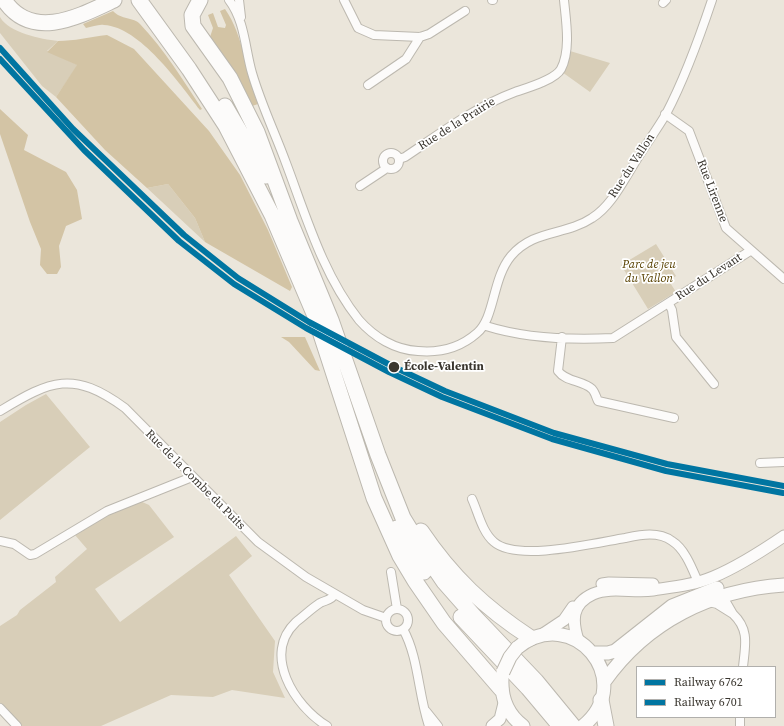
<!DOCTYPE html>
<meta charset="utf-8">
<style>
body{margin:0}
#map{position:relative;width:784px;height:726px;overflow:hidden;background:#ebe6db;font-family:"Source Serif 4",serif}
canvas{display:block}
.legend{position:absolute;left:636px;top:666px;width:140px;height:52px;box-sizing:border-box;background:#fff;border:1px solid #b0afac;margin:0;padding:5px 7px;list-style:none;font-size:12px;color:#3a362f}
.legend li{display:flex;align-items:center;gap:8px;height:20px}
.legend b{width:20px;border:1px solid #b0afac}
</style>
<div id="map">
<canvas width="784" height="726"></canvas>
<ul class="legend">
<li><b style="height:5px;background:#0075a1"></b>Railway 6762</li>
<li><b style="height:5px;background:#0075a1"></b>Railway 6701</li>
</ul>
</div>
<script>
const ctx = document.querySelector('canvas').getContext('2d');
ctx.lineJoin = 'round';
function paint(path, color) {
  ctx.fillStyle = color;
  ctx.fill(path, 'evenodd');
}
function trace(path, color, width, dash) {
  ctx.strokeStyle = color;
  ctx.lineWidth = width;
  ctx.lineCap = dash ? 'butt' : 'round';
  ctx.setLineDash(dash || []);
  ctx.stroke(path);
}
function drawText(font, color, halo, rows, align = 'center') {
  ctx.font = font + ' "Source Serif 4",serif';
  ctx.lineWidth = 3.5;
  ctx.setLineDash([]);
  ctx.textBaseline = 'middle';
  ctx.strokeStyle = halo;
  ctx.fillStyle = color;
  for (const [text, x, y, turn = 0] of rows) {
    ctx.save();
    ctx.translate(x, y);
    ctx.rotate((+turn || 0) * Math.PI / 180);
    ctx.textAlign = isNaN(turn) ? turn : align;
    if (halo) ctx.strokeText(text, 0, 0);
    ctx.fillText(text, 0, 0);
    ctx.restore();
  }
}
paint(new Path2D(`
 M0,17C9,33 41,39 58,41L47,51L78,65L56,97L42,86L0,33Z
 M570,51L610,63L590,92L562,72Z
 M168,184L195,218L205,242L147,188Z
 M656,244L676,276L669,281L676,292L648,309L621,265Z
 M46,394L90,447L0,520V422L26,405Z
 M140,501L149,505L174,537L95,589L120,622L236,536L252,556L229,575L275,641L273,672L285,698L232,690L213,697L171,695L101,726H21L0,704V626L17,615L20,610L56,582L55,577L87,549L75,535L124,506Z`), '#d8ceb8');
paint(new Path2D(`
 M225,9C244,36 246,74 258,104L252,106L234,72L210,37L213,28L208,15L213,13L218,27L225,28L226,25L220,11Z
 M113,11C121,20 134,17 140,24C164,49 183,80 202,109L200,110C179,83 140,27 104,25C99,24 92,27 86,28L83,24Z
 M107,35L134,49L209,131L240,175L268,230L292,287L290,291L205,242L195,218L168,184L147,188L105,150L56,97L77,65L47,52L58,41C74,41 90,37 107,35Z
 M0,109L28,135L24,150L66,172L77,190L82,219L66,226L59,246L61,267L57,274H47L40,265L41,249L30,222L0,134Z
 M281,337H305L320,371L315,370L289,342Z`), '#d3c4a5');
const street = new Path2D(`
 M229,0C245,21 245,49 252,73C261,104 275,133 286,163C306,216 323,275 359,320C374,337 395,350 418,351C440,353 460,348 477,333C495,318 492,279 511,256C534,229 565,236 592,218C611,206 622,183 634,164C644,147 656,131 666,114C685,78 699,39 712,0
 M239,0L241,17
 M344,0L358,28L374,35L420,37L429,34L465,11
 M492,0H493
 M663,3L666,0
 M368,85L406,59L420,37
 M665,114L689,131L726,228L784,279
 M383 161a8 8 0 1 1 16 0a8 8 0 1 1-16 0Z
 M399,159L405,157C441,133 475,107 515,92C527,88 555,80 561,69C571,50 566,21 564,0
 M360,186L384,170L386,167
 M669,304L672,310L676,337L714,384
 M486,326C524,338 573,340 613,338L750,251
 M562,337L558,371C566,382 582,380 592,389C595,392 596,397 598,401L674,418
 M0,411C51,380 73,370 125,408L258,542L306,577L363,610L386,618
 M760,463L784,462
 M472,499C478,512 482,532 494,542C517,562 595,543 625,538C640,535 658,531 672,541C685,549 692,568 698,582
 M0,541L14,544L30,555L35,554L107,511L192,477
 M391,572L397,609
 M709,602L717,604L733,614L722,595L719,594
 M386 620a11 11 0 1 1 22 0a11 11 0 1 1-22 0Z
 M733,614C750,630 745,646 743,667
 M403,629C419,658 418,694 429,726
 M0,708L17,726
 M426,711L438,726
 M327,726C294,706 262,654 296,622C304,616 312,608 320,603C326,600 332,600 335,594
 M740,726V717`);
const secondary = new Path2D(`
 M602,584L609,583L653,584
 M543,634L564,620L573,607
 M578,640C572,621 571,604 593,594C611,586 634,593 653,590C673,587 694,585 713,577C737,567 762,551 784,536
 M492,726L500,719L504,703`);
const primary = new Path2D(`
 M517,648C573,602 638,681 583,726
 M593,653H608L615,651L672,606L717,588
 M502,679C501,698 507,714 523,726
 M604,682C647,621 711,590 784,585`);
const highway = new Path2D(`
 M4,0C32,42 80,16 114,0
 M139,0L189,69L226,126L272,215L315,316L374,498L400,556L415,581L444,623L501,689
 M200,0L192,15L193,26L230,78L257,132L290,221L331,320L378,455L403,518L427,557L444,582L474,616L536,681L573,726
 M225,106L266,176
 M397,528L424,572
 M421,531C452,577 485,608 531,638
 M461,617L528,688L560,726
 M601,700L606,726`);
trace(street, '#bcb8af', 10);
trace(secondary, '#bcb8af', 13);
trace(primary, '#bcb8af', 15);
trace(highway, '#bcb8af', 17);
trace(street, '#fcfbfa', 8);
trace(secondary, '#fcfbfa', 11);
trace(primary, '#fcfbfa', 13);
trace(highway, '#fcfbfa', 15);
const primaryBridge = new Path2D(`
 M503,672L510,657L517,648`);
trace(primaryBridge, '#bcb8af', 15, []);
trace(primaryBridge, '#fcfbfa', 13);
trace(new Path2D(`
 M0,48L73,129L184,235L238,278L309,322L392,366L445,391L554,433L667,464L784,486`), '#0075a1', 6);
trace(new Path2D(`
 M0,59L84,150L179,241L234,284L306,328L389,372L442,397L552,439L666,471L783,493`), '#0075a1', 6);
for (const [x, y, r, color] of [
 [394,367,6,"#3a362f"]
]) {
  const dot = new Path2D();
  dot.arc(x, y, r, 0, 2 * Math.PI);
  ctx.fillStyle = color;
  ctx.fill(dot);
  trace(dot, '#fff', 1.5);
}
drawText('12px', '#3a362f', '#fff', [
 ["Rue de la Prairie",457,124,-32],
 ["Rue du Vallon",632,166,-57],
 ["Rue Lirenne",712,191,69],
 ["Rue du Levant",709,277,-33],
 ["Rue de la Combe du Puits",195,480,45]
]);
drawText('italic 12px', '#584100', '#fff', [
 ["Parc de jeu",649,265],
 ["du Vallon",649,279]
]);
drawText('bold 12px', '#3a362f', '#fff', [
 ["École-Valentin",404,367]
], 'left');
</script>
